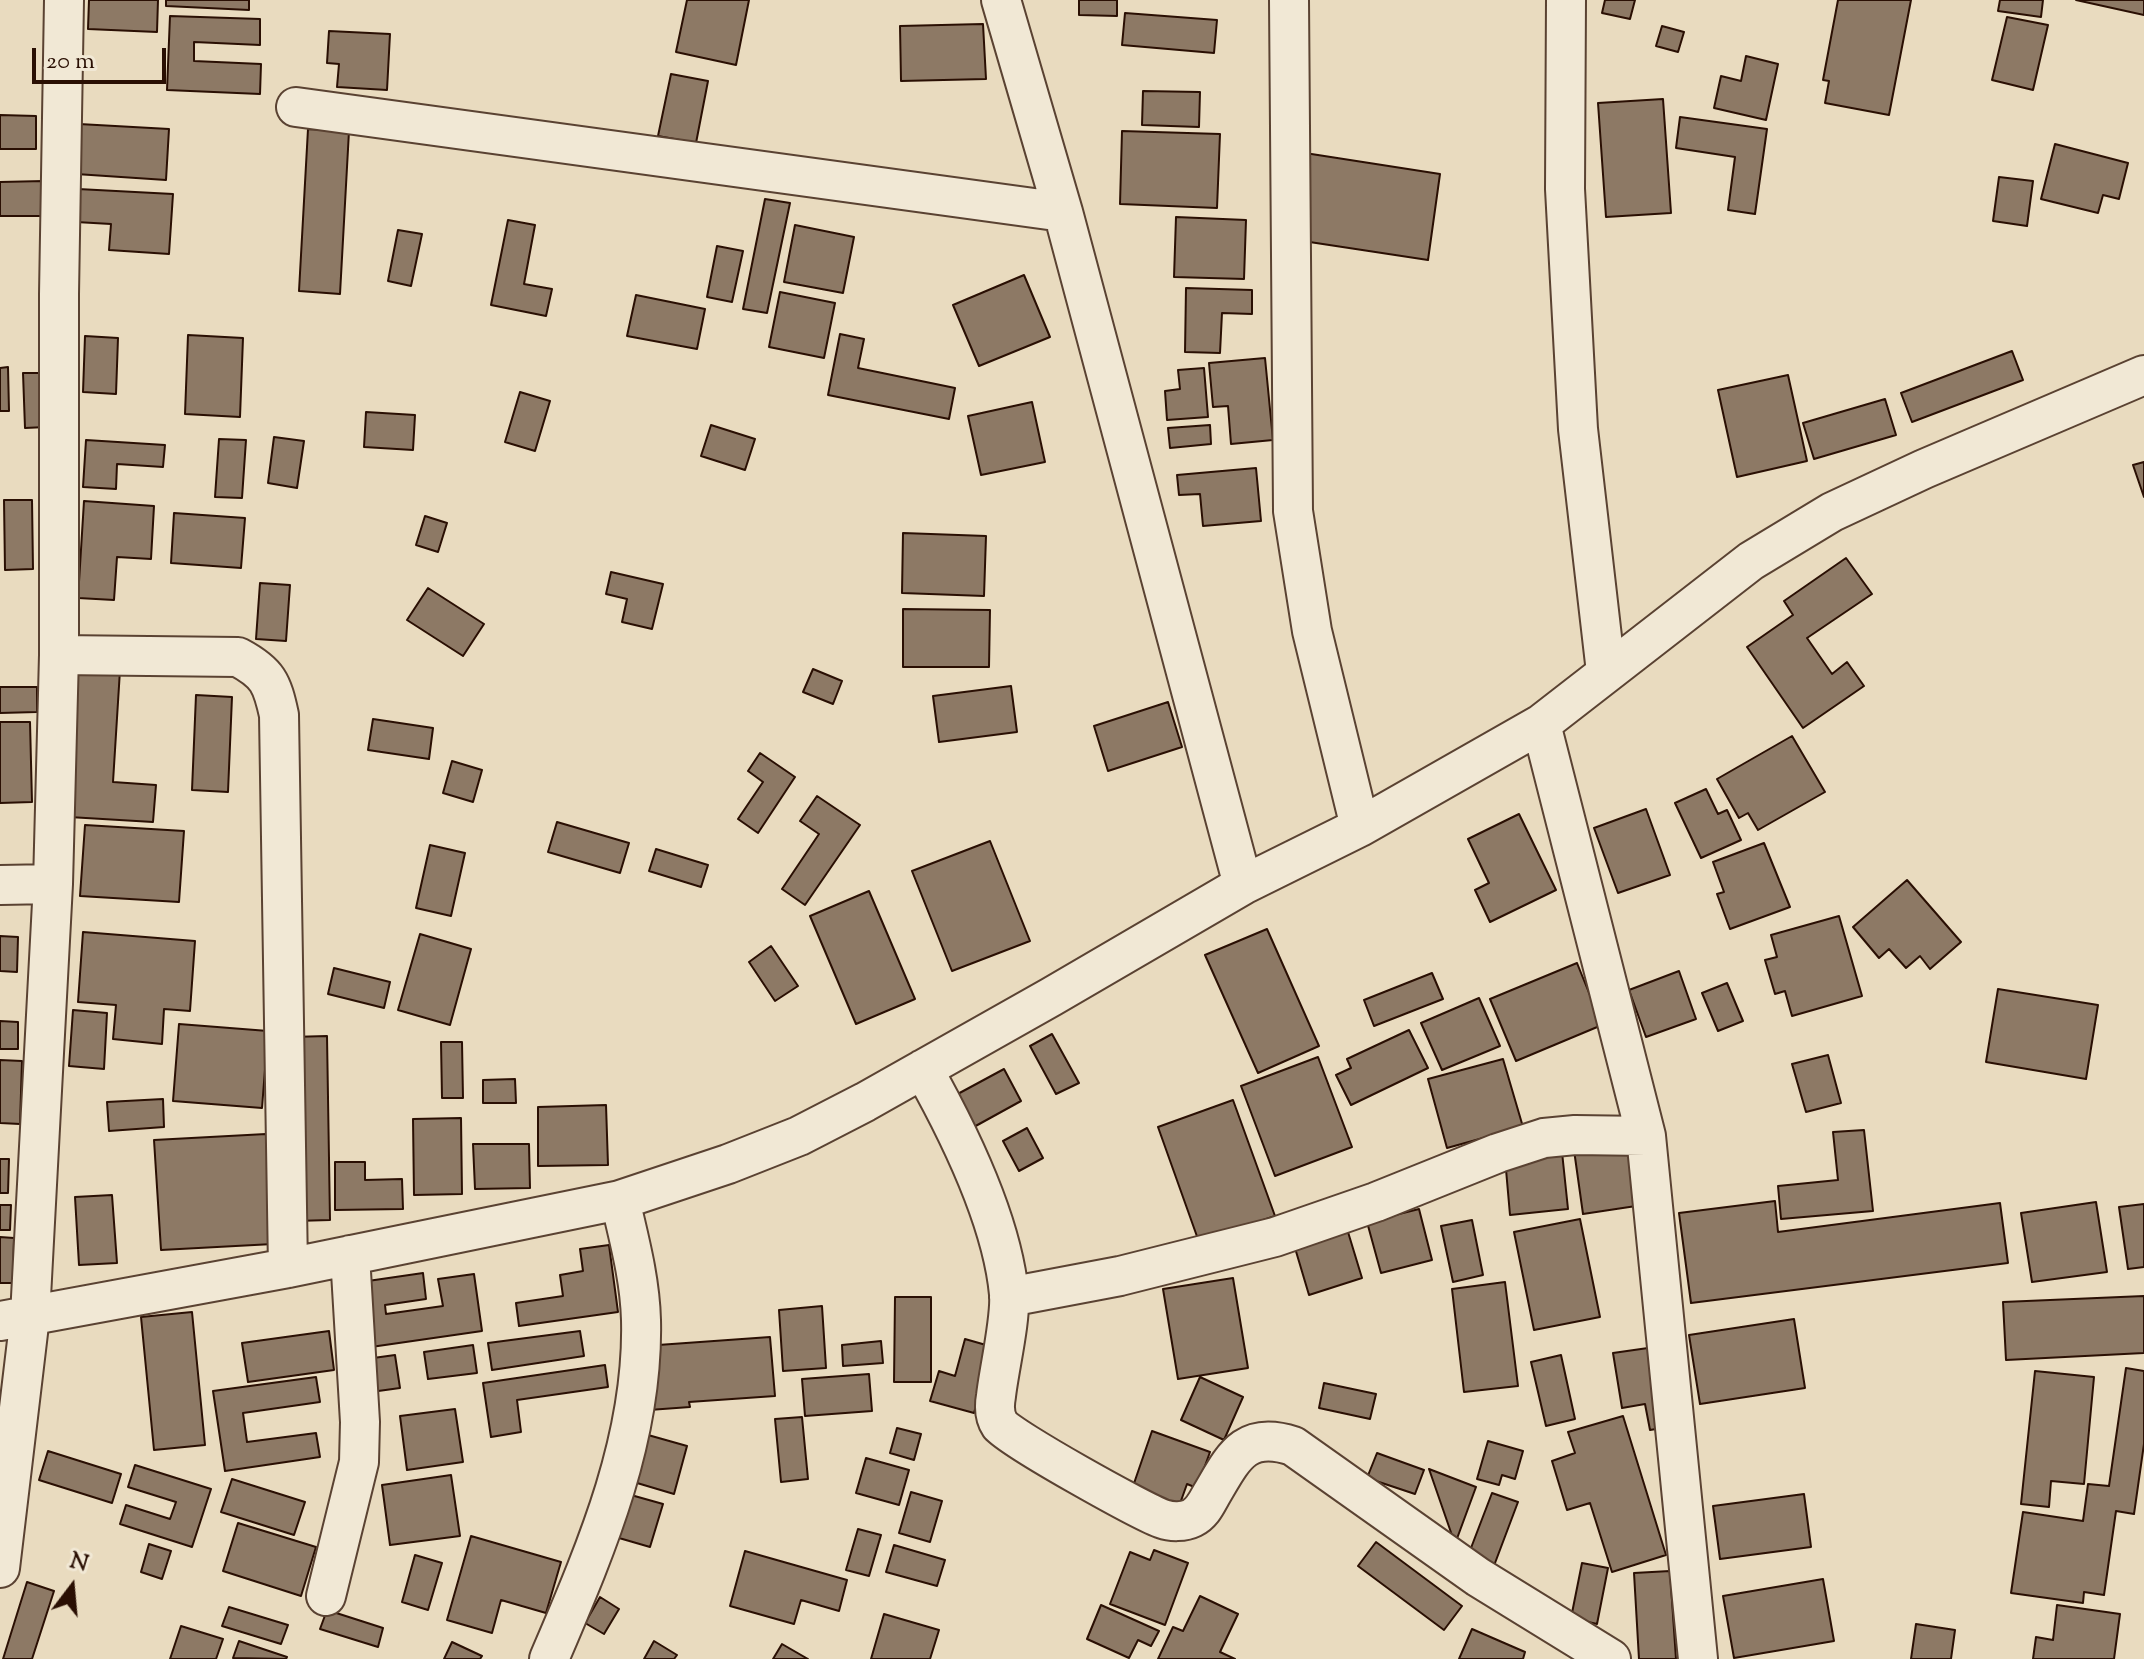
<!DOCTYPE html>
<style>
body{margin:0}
#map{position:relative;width:2144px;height:1659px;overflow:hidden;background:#e9dbbf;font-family:"Sorts Mill Goudy",serif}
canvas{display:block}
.north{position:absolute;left:32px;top:1547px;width:80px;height:80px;-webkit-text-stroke:6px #f1e8d5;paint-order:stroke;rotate:16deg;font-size:22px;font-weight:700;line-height:32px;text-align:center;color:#2a0f03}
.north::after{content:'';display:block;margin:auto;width:28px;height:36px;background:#2a0f03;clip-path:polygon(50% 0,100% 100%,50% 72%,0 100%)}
.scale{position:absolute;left:32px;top:48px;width:134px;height:36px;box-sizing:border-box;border:4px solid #2a0f03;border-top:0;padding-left:10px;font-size:24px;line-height:28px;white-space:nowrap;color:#2a0f03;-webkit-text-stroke:6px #f1e8d5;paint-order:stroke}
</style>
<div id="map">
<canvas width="2144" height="1659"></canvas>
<div class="north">N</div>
<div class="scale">20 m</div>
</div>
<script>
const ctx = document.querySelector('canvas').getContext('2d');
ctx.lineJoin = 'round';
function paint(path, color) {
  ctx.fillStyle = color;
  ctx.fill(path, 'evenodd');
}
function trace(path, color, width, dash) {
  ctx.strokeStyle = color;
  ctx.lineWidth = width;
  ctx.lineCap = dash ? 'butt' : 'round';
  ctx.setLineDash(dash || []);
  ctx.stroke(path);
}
const building = new Path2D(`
 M89,0H158L157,32L88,29Z
 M166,0H249V10L166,6Z
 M687,0H749L736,65L676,52Z
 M1079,0H1117V16L1079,15Z
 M1605,0H1635L1630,19L1602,13Z
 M1838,0H1911L1889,115L1825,103L1829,81L1823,80Z
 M2000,0H2043L2041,17L1998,11Z
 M2076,0H2144V15Z
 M1125,13L1217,20L1214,53L1122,45Z
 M170,16L260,19V45L194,42V61L261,64L260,94L167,90Z
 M2007,17L2048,25L2033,90L1992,80Z
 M983,24L986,79L901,81L900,26Z
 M1662,26L1684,32L1678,52L1656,46Z
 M329,31L390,34L387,90L337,87L339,64L327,63Z
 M1746,56L1778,64L1766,120L1714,108L1721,76L1741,81Z
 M671,74L708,81L696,143L658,136Z
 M1143,91L1200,92L1199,127L1142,125Z
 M1663,99L1671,213L1606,217L1598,103Z
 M0,115L36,116V149H0Z
 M1680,117L1767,129L1755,214L1728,210L1735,157L1676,148Z
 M79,124L169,129L166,180L76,174Z
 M308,129L349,131L340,294L299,291Z
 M1122,131L1220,134L1217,208L1120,204Z
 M2055,144L2128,163L2119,199L2103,195L2098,213L2041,199Z
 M1305,153L1440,174L1428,260L1303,241Z
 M1999,177L2033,181L2027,226L1993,221Z
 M44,181L45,216H0V182Z
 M78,189L173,194L169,254L109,250L111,224L76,222Z
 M765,199L790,203L767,313L743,309Z
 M1176,217L1246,220L1244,279L1174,277Z
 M508,220L535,225L524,284L552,289L546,316L491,305Z
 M795,225L854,237L843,293L784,282Z
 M398,230L422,234L411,286L388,281Z
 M717,246L743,251L732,302L707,297Z
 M1024,275L1050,337L979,366L953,305Z
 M1186,288L1252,290V314L1222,313L1220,353L1185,352Z
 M780,292L835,303L824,358L769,347Z
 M636,295L705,309L697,349L627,336Z
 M840,334L864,339L858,368L955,388L949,419L828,395Z
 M188,335L243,338L240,417L185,414Z
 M85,336L118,338L116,394L83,392Z
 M2012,351L2023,380L1912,422L1901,393Z
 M1265,358L1273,440L1231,444L1228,406L1213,407L1209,363Z
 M8,367L9,411H0V368Z
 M1204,368L1208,417L1167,420L1165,391L1180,389L1178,370Z
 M23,373H45L46,427L25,428Z
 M1788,375L1807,461L1737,477L1718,390Z
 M520,392L550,401L535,451L505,442Z
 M1885,399L1896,435L1814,459L1803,423Z
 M1032,402L1045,462L981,475L968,416Z
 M366,412L415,415L413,450L364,447Z
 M711,425L755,439L745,470L701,456Z
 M1210,425L1211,444L1170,448L1168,428Z
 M274,437L304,441L297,488L268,483Z
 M219,439L246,440L242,498L215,497Z
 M86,440L165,445L163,467L117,464L116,489L83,487Z
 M2144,462V497L2133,465Z
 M1256,468L1261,521L1203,526L1200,494L1179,495L1177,475Z
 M4,500H32L33,569L5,570Z
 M84,501L154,506L151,559L117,557L114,600L78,598Z
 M174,513L245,518L241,568L171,563Z
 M425,516L447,523L438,552L416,545Z
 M903,533L986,536L984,596L902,593Z
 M1846,558L1872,594L1807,638L1832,674L1847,662L1864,686L1803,728L1747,647L1793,615L1784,601Z
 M611,572L663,584L652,629L622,622L627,599L606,594Z
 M260,583L290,585L286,641L256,639Z
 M428,588L484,624L463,656L407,620Z
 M903,609L990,610L989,667H903Z
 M78,668L120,670L113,782L156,785L153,822L69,817Z
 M813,669L842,681L833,704L803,692Z
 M1011,686L1017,732L939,742L933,696Z
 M0,687H37V712L0,713Z
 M196,695L232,697L228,792L192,790Z
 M1168,702L1182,747L1108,771L1094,726Z
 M373,719L433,728L429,759L368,750Z
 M0,722H30L32,802L0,803Z
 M1792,736L1825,792L1758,830L1748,813L1739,818L1717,779Z
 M760,753L795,777L758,833L738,819L763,782L748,771Z
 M452,761L482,770L473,802L443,793Z
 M1706,789L1718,814L1727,810L1741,840L1701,858L1675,803Z
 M817,796L860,825L805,905L782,889L819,834L800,821Z
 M1646,809L1670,875L1618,893L1594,828Z
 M1519,814L1556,890L1490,922L1475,890L1489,883L1468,839Z
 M557,822L629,843L620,873L548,852Z
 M85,825L184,831L179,902L80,896Z
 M990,841L1030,941L952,971L912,871Z
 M1764,843L1790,907L1730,929L1717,894L1724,892L1713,862Z
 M430,845L465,853L451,916L416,908Z
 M656,849L708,865L701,887L649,871Z
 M1907,880L1961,942L1930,969L1920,956L1906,968L1889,949L1879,958L1853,927Z
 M869,891L915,999L856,1024L810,916Z
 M1839,916L1862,996L1792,1016L1785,991L1775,994L1765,960L1777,957L1771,935Z
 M1267,929L1319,1046L1258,1073L1205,955Z
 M83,932L195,941L190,1011L164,1009L162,1044L113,1039L116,1005L78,1002Z
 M420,934L471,949L450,1025L398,1010Z
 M0,936L18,937L17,972L0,971Z
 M771,946L798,986L775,1001L749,962Z
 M1577,963L1602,1025L1516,1061L1490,999Z
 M334,968L390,982L384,1008L328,994Z
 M1679,971L1696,1019L1646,1037L1629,990Z
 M1432,973L1443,999L1374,1026L1364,1000Z
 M1727,983L1743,1021L1718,1031L1702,993Z
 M1998,989L2098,1005L2086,1079L1986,1062Z
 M1479,998L1500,1046L1442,1070L1421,1023Z
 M73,1010L107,1013L104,1069L69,1066Z
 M0,1021L18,1022V1049H0Z
 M179,1024L268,1031L262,1108L173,1101Z
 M1409,1030L1428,1068L1351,1105L1336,1075L1351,1068L1347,1059Z
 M1052,1034L1079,1083L1056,1094L1030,1046Z
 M327,1036L330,1220L295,1221L291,1037Z
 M441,1042H462L463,1098H442Z
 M1828,1055L1841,1103L1806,1112L1792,1064Z
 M1318,1057L1352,1147L1275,1176L1241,1086Z
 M1503,1059L1523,1127L1447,1148L1428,1079Z
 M0,1060L22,1061L20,1124L0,1123Z
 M1004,1069L1021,1101L972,1128L954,1096Z
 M515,1079L516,1103H483V1080Z
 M163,1099L164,1127L109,1131L107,1102Z
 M1233,1100L1275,1216L1199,1242L1158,1127Z
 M606,1105L608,1165L538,1166V1107Z
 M461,1118L462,1194L414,1195L413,1119Z
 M1027,1128L1043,1158L1019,1171L1003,1141Z
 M1864,1130L1873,1211L1781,1219L1778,1186L1838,1180L1833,1132Z
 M266,1134L273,1244L161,1250L154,1140Z
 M1627,1143L1636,1206L1583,1214L1574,1150Z
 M473,1144H529L530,1188L475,1189Z
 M1562,1152L1568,1209L1510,1215L1505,1158Z
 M0,1159H9L8,1193H0Z
 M335,1162H365V1180L402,1179L403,1209L335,1210Z
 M112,1195L117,1263L79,1265L75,1197Z
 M1775,1201L1778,1232L2000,1203L2008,1263L1691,1303L1679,1213Z
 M2096,1202L2107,1272L2032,1282L2021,1213Z
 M2144,1204V1267L2128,1269L2119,1207Z
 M0,1205H11L10,1230H0Z
 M1419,1209L1432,1260L1381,1273L1367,1222Z
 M1580,1219L1600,1317L1534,1330L1514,1232Z
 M1472,1220L1483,1275L1453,1282L1441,1226Z
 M1348,1232L1362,1278L1309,1295L1295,1248Z
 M0,1237L14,1238L13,1283H0Z
 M609,1245L618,1312L519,1326L516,1303L563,1296L560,1275L583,1271L580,1249Z
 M423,1273L426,1299L385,1305L386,1314L443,1306L438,1279L474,1274L482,1331L371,1347L361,1282Z
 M1233,1278L1248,1368L1178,1379L1163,1289Z
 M1505,1282L1518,1386L1464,1392L1452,1289Z
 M2144,1296V1353L2006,1360L2003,1302Z
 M895,1297H931V1382H894Z
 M822,1306L826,1368L783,1371L779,1310Z
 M192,1312L205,1445L154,1450L141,1317Z
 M1794,1319L1805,1388L1700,1404L1689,1335Z
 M329,1331L334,1370L248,1382L242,1343Z
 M580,1331L584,1356L492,1370L488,1343Z
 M770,1337L775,1396L689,1402L690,1407L649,1410L644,1346Z
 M965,1339L993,1347L974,1413L930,1401L939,1371L955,1376Z
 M881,1341L883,1363L843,1366L842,1345Z
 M473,1345L477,1373L428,1379L424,1352Z
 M1648,1348L1662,1428L1650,1430L1645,1404L1622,1408L1613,1353Z
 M395,1355L400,1388L371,1392L366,1359Z
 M1561,1355L1575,1419L1546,1426L1531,1362Z
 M605,1365L608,1387L517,1400L521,1432L491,1437L483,1383Z
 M2126,1368L2144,1371V1444L2134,1514L2116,1511L2104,1595L2084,1592L2083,1603L2011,1593L2023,1512L2083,1521L2088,1484L2109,1486Z
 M2035,1371L2094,1377L2084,1484L2051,1481L2049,1507L2021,1504Z
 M869,1374L872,1411L805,1416L802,1379Z
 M316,1377L320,1402L243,1413L247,1442L316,1433L320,1457L225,1471L213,1391Z
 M1200,1377L1243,1397L1224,1440L1181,1420Z
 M1324,1383L1376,1394L1370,1419L1319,1408Z
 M455,1409L463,1462L407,1470L400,1416Z
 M1623,1416L1666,1555L1612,1572L1590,1503L1567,1510L1552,1461L1575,1453L1568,1432Z
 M802,1417L808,1479L781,1482L775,1419Z
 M897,1428L921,1434L914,1460L890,1453Z
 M1152,1431L1210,1452L1197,1488L1187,1484L1177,1512L1130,1495Z
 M641,1433L687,1446L674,1494L627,1480Z
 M1488,1441L1523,1451L1515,1479L1502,1475L1499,1485L1477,1479Z
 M48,1451L121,1474L112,1503L39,1480Z
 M1377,1453L1424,1470L1415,1494L1367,1478Z
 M866,1458L909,1470L899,1505L856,1493Z
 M135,1465L211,1489L192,1547L120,1524L126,1505L170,1519L176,1502L128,1487Z
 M1429,1469L1476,1487L1455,1544Z
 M451,1475L460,1536L390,1545L382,1485Z
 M232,1479L305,1502L294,1535L221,1512Z
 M911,1492L942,1501L930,1542L899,1533Z
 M1492,1493L1518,1502L1492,1571L1466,1561Z
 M1804,1494L1811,1547L1720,1559L1713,1506Z
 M631,1495L663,1504L650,1547L619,1538Z
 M238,1523L316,1547L301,1596L223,1571Z
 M858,1529L881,1535L869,1576L846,1570Z
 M471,1536L561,1562L546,1613L501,1600L492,1633L447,1620Z
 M1376,1542L1462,1606L1444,1630L1358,1566Z
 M149,1544L171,1551L162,1579L141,1572Z
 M894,1545L945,1560L937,1586L886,1572Z
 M1154,1550L1188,1563L1165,1625L1110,1604L1130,1552L1150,1560Z
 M745,1551L847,1580L839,1611L801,1600L794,1624L730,1606Z
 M415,1555L442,1563L428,1610L402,1602Z
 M1582,1563L1608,1568L1597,1624L1571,1618Z
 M1670,1571L1676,1659H1639L1634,1573Z
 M1823,1579L1834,1641L1734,1658L1723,1596Z
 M27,1582L54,1591L32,1659H3Z
 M1200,1596L1238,1614L1220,1652L1235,1659H1158L1173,1627L1183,1631Z
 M600,1597L619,1609L604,1634L585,1623Z
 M1101,1605L1159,1631L1151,1646L1138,1640L1129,1658L1087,1639Z
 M2057,1605L2120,1614L2114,1659H2033L2036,1637L2053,1640Z
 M229,1607L288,1625L281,1644L222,1626Z
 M327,1610L383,1628L378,1647L320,1629Z
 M884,1614L939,1630L930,1659H871Z
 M1916,1624L1955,1630L1951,1659H1911Z
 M181,1626L223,1639L216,1659H170Z
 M1472,1629L1525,1652L1523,1659H1459Z
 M239,1641L287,1657L286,1659L233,1658Z
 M654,1641L677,1655L674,1659H644Z
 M452,1642L482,1656L480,1659H444Z
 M782,1644L808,1659H773Z`);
paint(building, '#8d7965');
trace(building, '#2a0f03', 2);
const minor = new Path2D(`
 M1001,0L1063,212L1243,885
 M1289,0L1293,511L1312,631L1360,827
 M1566,0L1565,189L1578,429L1606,672
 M296,107L1063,212
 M59,655L238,657C268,673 272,683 279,715L288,1268
 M1541,724L1646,1136L1698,1659
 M0,885L53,884
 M923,1069C959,1133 1002,1220 1009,1294C1011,1320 999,1369 996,1396C994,1407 994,1416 1000,1425C1008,1437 1144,1513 1163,1519C1171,1522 1184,1522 1192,1518C1202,1513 1206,1504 1211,1495C1233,1458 1244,1430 1293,1446L1478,1577L1611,1659
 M1009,1297L1120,1276L1275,1237L1376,1202L1498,1153L1544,1138L1575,1135L1646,1136
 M0,1321L288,1268L620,1200L728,1164L799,1136L865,1102L1051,997L1243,885L1360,827L1541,724L1751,561L1832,512L1924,469L2144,375
 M0,1568L30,1316L53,884L59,655V294L64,0
 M326,1596L359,1462L360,1422L350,1255
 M549,1659C595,1551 644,1440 641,1320C640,1279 629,1239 620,1200`);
trace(minor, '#5a4232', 42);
trace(minor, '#f1e8d5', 38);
</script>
